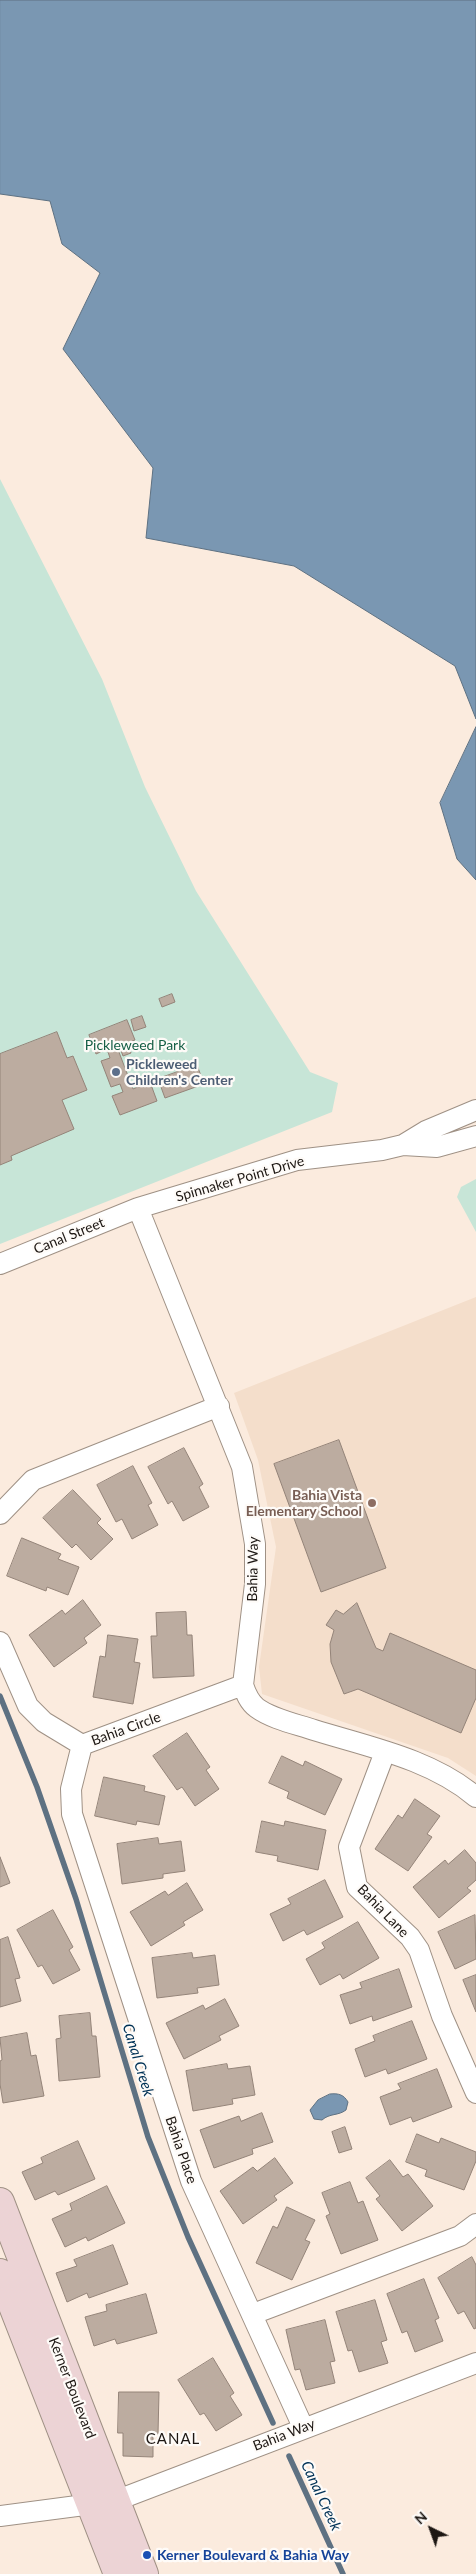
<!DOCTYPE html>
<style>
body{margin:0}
#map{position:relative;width:476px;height:2574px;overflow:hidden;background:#fbebde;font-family:Lato,sans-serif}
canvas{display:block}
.north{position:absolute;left:406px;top:2504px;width:50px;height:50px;-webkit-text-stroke:4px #fefbf8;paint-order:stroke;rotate:318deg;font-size:14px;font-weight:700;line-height:20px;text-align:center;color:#1d1713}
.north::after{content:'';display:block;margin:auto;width:18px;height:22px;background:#1d1713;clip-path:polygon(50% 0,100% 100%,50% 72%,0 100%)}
</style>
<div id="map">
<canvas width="476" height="2574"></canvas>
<div class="north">N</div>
</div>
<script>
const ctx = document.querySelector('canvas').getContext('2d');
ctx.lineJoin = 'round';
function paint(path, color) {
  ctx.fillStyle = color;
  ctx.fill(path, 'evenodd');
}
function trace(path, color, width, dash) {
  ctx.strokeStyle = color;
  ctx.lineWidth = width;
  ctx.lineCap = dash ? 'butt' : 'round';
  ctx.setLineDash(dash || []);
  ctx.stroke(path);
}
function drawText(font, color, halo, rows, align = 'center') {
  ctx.font = font + ' Lato,sans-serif';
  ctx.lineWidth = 4.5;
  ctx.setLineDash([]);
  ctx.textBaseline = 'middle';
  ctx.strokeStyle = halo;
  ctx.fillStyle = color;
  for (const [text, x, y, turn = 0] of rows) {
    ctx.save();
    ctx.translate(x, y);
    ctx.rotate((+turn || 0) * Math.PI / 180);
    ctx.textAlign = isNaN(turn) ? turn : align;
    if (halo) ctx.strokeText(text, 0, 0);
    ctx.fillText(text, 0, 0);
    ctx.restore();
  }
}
paint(new Path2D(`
 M476,1297V1776L448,1758L262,1694L259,1667L276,1547L258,1460L234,1393Z`), '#f4decb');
paint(new Path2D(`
 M0,479L102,679L145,787L196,891L310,1072L338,1083L332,1112L0,1244Z
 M476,1179V1232L457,1197L461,1187Z`), '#c7e5d7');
const water = new Path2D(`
 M0,0H476V719L455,666L294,566L146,538L153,468L63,349L100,273L62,244L50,201L0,194Z
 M476,727V880L457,859L440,803Z
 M330,2094C339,2093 344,2095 348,2102L346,2110C338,2116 330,2113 322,2120L314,2119L310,2110L318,2100Z`);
paint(water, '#7a97b2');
trace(water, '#5e7182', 1);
trace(new Path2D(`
 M0,1696L37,1787L76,1899L148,2137L188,2237L273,2423
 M289,2456L343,2574`), '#5e7182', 5.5);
const building = new Path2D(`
 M172,994L175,1002L162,1007L159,999Z
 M142,1016L146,1027L134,1031L131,1020Z
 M127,1020L135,1040L117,1047L133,1089L150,1082L157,1101L120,1115L112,1096L123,1092L120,1084L111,1087L101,1061L110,1058L107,1049L96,1054L89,1035Z
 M57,1032L67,1058L73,1056L87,1090L62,1100L74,1129L11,1156L12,1160L0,1165V1054Z
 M128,1044L131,1053L123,1056L120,1048Z
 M197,1065L204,1084L165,1098L158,1079Z
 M339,1440L386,1568L321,1592L274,1464Z
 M184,1448L203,1484L199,1487L209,1507L183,1521L172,1501L168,1504L148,1467Z
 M133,1466L152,1503L148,1505L158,1525L132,1539L122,1519L116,1522L97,1485Z
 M73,1490L101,1519L97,1523L113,1539L91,1560L76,1544L72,1548L43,1518Z
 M22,1538L61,1554L58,1559L79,1567L68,1595L47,1587L46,1591L7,1576Z
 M83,1600L101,1625L84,1638L87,1643L54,1667L29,1635L62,1610L65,1614Z
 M357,1603L376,1648L383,1651L390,1633L476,1670V1698L461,1733L358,1689L344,1694L331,1662L330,1644L334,1630L326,1625L336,1610L343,1614Z
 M186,1612L187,1635H192L194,1676L153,1678L151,1636H157L156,1613Z
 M108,1635L138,1639L134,1662L140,1663L133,1704L93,1697L100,1656L105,1657Z
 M187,1733L210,1767L206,1770L219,1789L195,1806L182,1787L177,1790L153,1756Z
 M282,1756L303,1766L305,1761L342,1779L325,1815L287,1798L289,1792L269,1783Z
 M104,1777L145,1786L144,1791L165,1796L159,1825L137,1821L136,1825L95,1816Z
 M415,1799L440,1816L427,1834L432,1837L408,1871L375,1849L398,1815L402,1818Z
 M262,1821L284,1826L285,1821L326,1830L318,1870L277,1861L278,1856L256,1852Z
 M158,1838L159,1844L181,1841L185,1871L163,1874V1878L122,1884L117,1844Z
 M465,1850L476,1863V1880L467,1888L471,1891L439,1918L413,1887L445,1860L448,1864Z
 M0,1857L10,1883L0,1887Z
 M325,1880L343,1917L307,1935L304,1930L283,1941L270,1914L291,1904L288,1899Z
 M187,1883L203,1910L183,1922L185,1925L151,1946L130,1912L165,1891L168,1895Z
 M53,1910L73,1947L69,1950L80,1970L53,1984L42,1965L38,1967L17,1930Z
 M475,1915L476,1959L455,1969L438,1932Z
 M358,1922L379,1958L343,1979L340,1974L320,1985L306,1959L325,1948L322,1943Z
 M8,1937L20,1978L15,1979L21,2001L0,2007V1940Z
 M192,1953L193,1958L215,1955L219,1985L197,1988L198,1993L157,1998L152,1958Z
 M399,1969L412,2007L373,2021L372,2016L350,2024L340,1995L362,1988L360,1983Z
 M476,1975V2012L463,1980Z
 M225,1999L239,2026L219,2036L221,2040L184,2059L166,2023L203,2005L205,2009Z
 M90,2013L92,2036H96L100,2077L59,2081L56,2039L61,2038L59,2016Z
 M412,2021L427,2059L388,2074L386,2069L365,2077L355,2049L375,2041L373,2036Z
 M27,2033L31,2056L36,2055L44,2096L3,2103L0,2084V2061L2,2060L0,2038Z
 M227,2064L228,2069L250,2066L255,2095L232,2099L233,2104L193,2111L186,2071Z
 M437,2069L452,2107L413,2122L411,2117L390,2125L380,2097L401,2089L398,2084Z
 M262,2113L273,2142L252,2149L253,2154L214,2168L200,2130L239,2116L241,2121Z
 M345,2127L352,2149L339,2153L332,2132Z
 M417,2134L439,2143L441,2138L476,2152V2161L464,2190L425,2176L427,2170L406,2162Z
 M78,2141L95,2179L58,2195L55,2191L35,2200L22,2172L43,2163L41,2158Z
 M275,2158L293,2183L274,2196L277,2200L243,2224L220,2191L253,2167L257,2171Z
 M390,2160L403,2177L408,2174L433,2206L402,2231L376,2199L380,2196L366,2178Z
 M350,2182L358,2203L363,2201L378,2240L341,2254L326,2216L330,2214L322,2193Z
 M107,2186L125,2223L88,2241L86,2237L65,2247L52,2219L72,2210L70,2204Z
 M287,2207L315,2220L305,2240L310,2242L292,2280L256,2263L273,2226L277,2228Z
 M113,2245L128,2284L89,2298L87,2293L67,2302L56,2273L77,2266L74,2260Z
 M472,2257L476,2265V2328L474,2329L464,2311L458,2314L438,2278Z
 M424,2279L439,2318L435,2320L443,2341L415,2352L407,2331L402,2333L387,2294Z
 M146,2294L157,2333L117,2344L115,2339L94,2346L85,2317L107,2311L106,2305Z
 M375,2300L387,2340L381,2342L388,2363L359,2372L352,2350L348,2351L336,2312Z
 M325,2320L335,2361L330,2362L335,2383L306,2390L300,2369L295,2370L286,2330Z
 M213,2358L234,2393L230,2396L242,2415L216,2431L204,2413L200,2415L178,2380Z
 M119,2392H159L158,2434H153V2457L123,2456V2433H118Z`);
paint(building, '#bcaca0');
trace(building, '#948479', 1);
const street = new Path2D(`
 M403,1145L426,1131L476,1110
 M138,1208L242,1467L255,1544V1584L243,1685C246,1694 249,1702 257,1708C272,1719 296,1724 314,1730C369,1747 431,1759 476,1797
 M0,1264L138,1208L297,1160L382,1150L403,1145L437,1147L476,1136
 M0,1514L33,1480L219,1406
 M0,1642L28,1706L44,1722L82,1745L243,1685
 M82,1745L71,1789L72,1814L191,2181L303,2427
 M385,1752L349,1847L357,1887L410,1937L419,1950L442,2016L476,2093
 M253,2314L460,2236L476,2224
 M0,2516L115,2501L476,2363`);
const secondary = new Path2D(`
 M0,2202L144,2574
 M0,2273L118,2574`);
trace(street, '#9f9185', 22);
trace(secondary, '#9f9185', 30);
trace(street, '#fff', 20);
trace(secondary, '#ecd3d5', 28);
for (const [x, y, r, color] of [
 [116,1072,5,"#5c6f8a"],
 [372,1503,5,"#8d6e63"],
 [147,2555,5,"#1a4fb4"]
]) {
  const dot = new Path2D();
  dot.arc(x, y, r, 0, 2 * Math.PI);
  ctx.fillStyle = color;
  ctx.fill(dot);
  trace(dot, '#fefbf8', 2);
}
drawText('14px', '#165f46', '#fefbf8', [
 ["Pickleweed Park",135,1045]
]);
drawText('bold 14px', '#4e5e75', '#fefbf8', [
 ["Pickleweed",126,1064],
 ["Children's Center",126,1080]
], 'left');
drawText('14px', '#1d1713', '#fefbf8', [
 ["Spinnaker Point Drive",240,1179,-16],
 ["Canal Street",69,1236,-22],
 ["Bahia Way",253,1569,-89],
 ["Bahia Circle",126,1729,-20],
 ["Bahia Lane",383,1911,46],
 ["Bahia Place",181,2150,71],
 ["Kerner Boulevard",72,2388,69],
 ["Bahia Way",284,2435,-21]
]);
drawText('bold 14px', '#785e54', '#fefbf8', [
 ["Bahia Vista",362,1495],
 ["Elementary School",362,1511]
], 'right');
drawText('bold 14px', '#164399', '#fefbf8', [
 ["Kerner Boulevard & Bahia Way",157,2555]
], 'left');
drawText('italic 15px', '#003256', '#fefbf8', [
 ["Canal Creek",138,2060,73],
 ["Canal Creek",321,2496,65]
]);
ctx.letterSpacing = '1px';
drawText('15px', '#1d1713', '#fefbf8', [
 ["CANAL",173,2439]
]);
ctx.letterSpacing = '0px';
</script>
